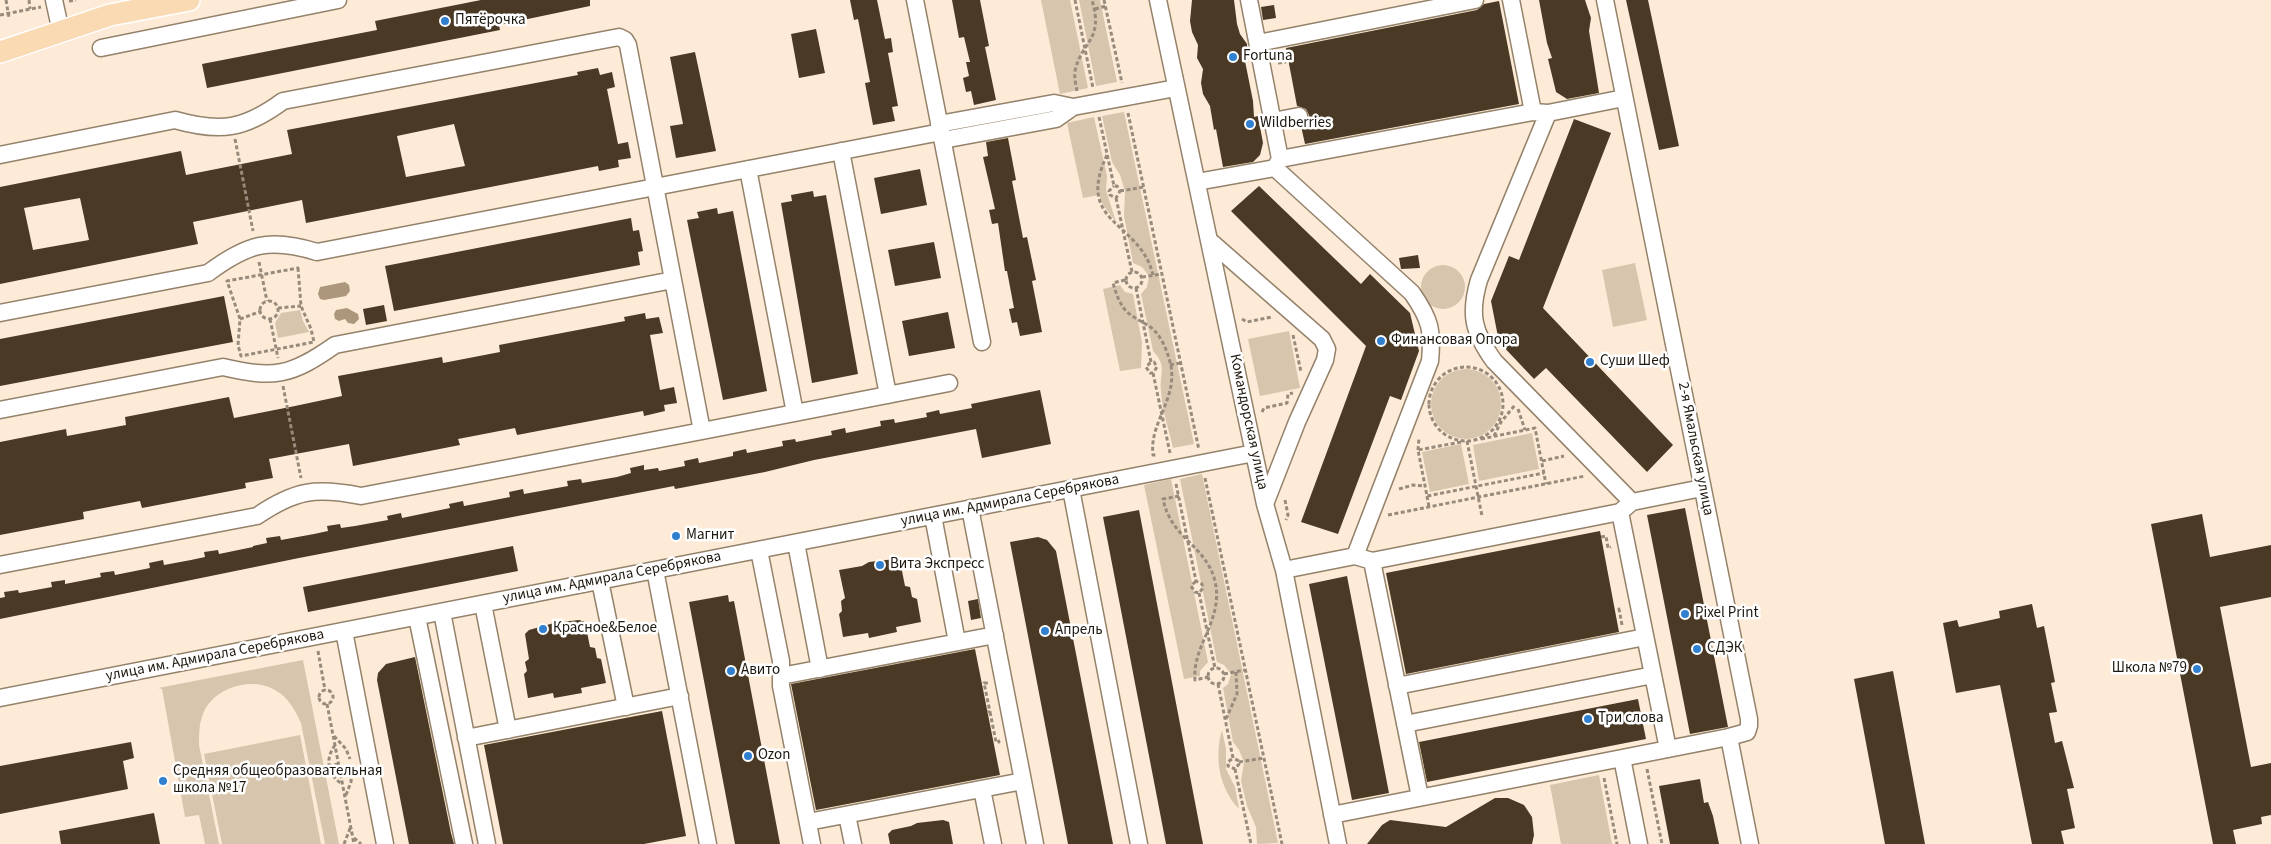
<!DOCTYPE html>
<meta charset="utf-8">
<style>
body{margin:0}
canvas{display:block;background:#fdebd7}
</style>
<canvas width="2271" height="844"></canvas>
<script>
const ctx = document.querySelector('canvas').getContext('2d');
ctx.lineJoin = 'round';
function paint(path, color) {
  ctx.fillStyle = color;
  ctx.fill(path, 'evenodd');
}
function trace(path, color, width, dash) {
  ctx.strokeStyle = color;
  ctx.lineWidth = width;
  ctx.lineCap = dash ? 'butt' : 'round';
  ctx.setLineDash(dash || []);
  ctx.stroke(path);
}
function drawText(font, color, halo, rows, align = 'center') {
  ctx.font = font + ' "Source Sans 3",sans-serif';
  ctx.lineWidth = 5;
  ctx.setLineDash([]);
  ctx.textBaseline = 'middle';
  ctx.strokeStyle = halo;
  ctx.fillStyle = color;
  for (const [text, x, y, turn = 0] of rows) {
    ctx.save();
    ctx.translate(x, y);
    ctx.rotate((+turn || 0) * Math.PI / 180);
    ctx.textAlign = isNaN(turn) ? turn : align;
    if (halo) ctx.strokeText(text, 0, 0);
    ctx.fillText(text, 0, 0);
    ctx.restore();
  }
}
paint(new Path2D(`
 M1041,0H1070L1088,88L1060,94Z
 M1079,0H1100L1117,82L1096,86Z
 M1124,112L1194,444L1173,448C1169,430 1162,410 1161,391C1159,374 1168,367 1153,351L1141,294L1147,287L1149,276L1142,267L1133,263L1124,216L1125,191L1120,175L1112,162L1102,116Z
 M1094,117L1107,176L1106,190L1116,222L1103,205L1099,195L1083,198L1067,123Z
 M1635,263L1647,320L1613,327L1602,270Z
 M1421 287a22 22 0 1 1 44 0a22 22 0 1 1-44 0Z
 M1120,285L1125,292L1133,294L1142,343L1141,368L1120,371L1103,289Z
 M300,310L303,321L309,332L278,338L275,323L281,313Z
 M1289,331L1300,388L1260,396L1248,339Z
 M1431 404a35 35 0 1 1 70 0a35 35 0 1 1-70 0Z
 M1532,433L1539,469L1479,481L1473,445Z
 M1461,444L1469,484L1430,492L1422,452Z
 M1202,474L1278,843L1257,844L1256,827L1247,806L1241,781L1244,762L1239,750L1233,742L1223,688L1228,684L1231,674L1224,665L1217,662L1180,479Z
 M1171,479L1208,662L1200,671V676L1184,679L1144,485Z
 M303,660L339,844H325L301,723C295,710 288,697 275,690C251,676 213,688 203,714C199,724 199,734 199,745L219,844H205L199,815L185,817L162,689L158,688Z
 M1222,730L1226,749V769L1235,787L1239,809C1219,788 1214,757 1222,730Z
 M300,735L321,844H222L204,754Z
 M1599,775L1612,844H1561L1550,785Z`), '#d8c5ae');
paint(new Path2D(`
 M345,282L349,285L350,291L346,296L324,300L320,299L318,294L320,287Z
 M347,308L358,314L359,319L354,324L348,323L345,319L339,321L335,319L334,314L336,310Z`), '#ac977d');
paint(new Path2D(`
 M481,0H590V6L499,25L500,30L207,88L202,64L377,30L375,21Z
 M850,0H877L885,39L891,38L893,52L888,53L898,106L892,107L895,121L873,125L865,83L870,82L858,19L854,20Z
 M952,0H980L989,46L985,47L996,100L974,105L971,91L966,92L963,78L969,76L966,62H970L964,37L959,38Z
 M1192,0H1234L1237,24L1240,34L1247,44L1248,56L1245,61L1253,101L1254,117L1258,116L1263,143L1260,155L1253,162L1223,167L1216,129L1214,130L1210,106L1203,94L1201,83L1203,69L1197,58L1198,45L1192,32L1190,21Z
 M1539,0H1585L1591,18L1589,31L1599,93L1567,99L1556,92L1548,59L1552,58L1547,43Z
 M1626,0H1648L1679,146L1659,150Z
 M1499,1L1519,104L1305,144L1301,126L1306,123L1309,115L1306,109L1297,106L1286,48L1477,10L1484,4Z
 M1274,5L1276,18L1263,20L1261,7Z
 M816,29L825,73L799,78L791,34Z
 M695,52L716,151L676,158L670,126L683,124L670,57Z
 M598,68L600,75L612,72L615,87L607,89L618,144L628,142L631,158L618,160L619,167L599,171L598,166L306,223L302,200L193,222L198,244L0,284V187L181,151L186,175L292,154L287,130L578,75L577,72ZM454,124L465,166L406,177L397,136ZM80,198L89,240L33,250L24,208Z
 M1574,119L1611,133L1543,308L1673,445L1647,472L1546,368L1534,379L1499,342L1491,301L1509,256L1519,260Z
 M1008,138L1016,180L1012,181L1023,238L1027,237L1036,280L1032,281L1042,332L1020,336L1017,322L1012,323L1009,309L1014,308L1007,271H1005L998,223L992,224L989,210L995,209L983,157L988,156L986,142Z
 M920,169L927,205L881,214L874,178Z
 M1259,186L1361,284L1370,274L1410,313L1419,351L1401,400L1390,396L1338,534L1301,522L1366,346L1231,211Z
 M813,191L814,197L826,195L858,374L812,383L781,203L792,201L791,195Z
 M717,208L718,214L733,211L767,391L723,400L687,220L699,218L697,212Z
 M631,218L633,231L639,230L643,251L638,252L640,265L394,311L385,266Z
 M934,242L941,278L895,286L888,250Z
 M1418,255L1420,268L1401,269L1399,258Z
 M224,296L233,342L0,386V339Z
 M384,305L387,321L366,325L363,309Z
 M948,312L955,348L909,356L902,321Z
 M645,313L646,319L659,317L663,333L650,335L660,390L674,387L677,403L664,405L665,411L644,416L643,411L517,435L515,428L458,439L460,445L353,466L349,444L269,459L273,478L245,483L246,488L142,508L140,501L83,512L84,519L0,535V442L66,429L67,436L126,425L125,417L229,397L234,418L295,406L342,396L338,376L442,357L443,363L500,352L499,345L625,321L624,317Z
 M1040,390L1051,444L982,458L976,429L814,460L765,472L675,489L674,486L299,558L0,619V598L5,597L4,592L18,590L19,593L52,587L51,582L65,580V584L101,577L100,573L114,571L115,575L150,568L149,563L163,560L164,565L191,560L205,557L204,552L218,550L219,554L253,547V546L267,543L266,538L280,536L281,540L314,534L328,531L327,526L340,524L341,528L355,526L388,520L387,516L401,513L402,518L450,508L449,504L463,501L464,506L510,497L509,492L523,489L524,494L568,486L567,481L581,479L582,483L617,477L631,473L630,468L644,465V470L658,468L659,471L685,466L684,461L698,458L699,463L733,456V452L746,449L747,453L783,446L782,441L795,439L796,442L832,435L831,431L845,428L846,433L881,426L880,421L894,419L895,423L927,417L926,413L939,410L940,414L972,408L971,404Z
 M1685,508L1728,727L1690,734L1647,515Z
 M1139,510L1203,844H1166L1103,517Z
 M2202,514L2210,557L2271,545V597L2220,607L2251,767L2271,763V815L2261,817L2262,824L2233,830L2236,844H2213L2151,524Z
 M1600,531L1619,632L1406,674L1386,573Z
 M1038,537L1047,540L1056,551L1113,844H1068L1010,542Z
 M513,546L518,571L308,612L303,587Z
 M895,559L900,561L905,586L910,587L912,597L917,599L921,622L896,627L897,632L869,638L868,633L843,637L839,614L842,611L841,601L845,598L839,570L862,566L869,562Z
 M1347,576L1389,793L1352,800L1309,584Z
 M728,595L729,602L734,601L780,844H735L689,602Z
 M978,599L981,618L971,620L968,601Z
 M2032,604L2037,628L2044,626L2055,682L2051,683L2057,712L2049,713L2055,743L2062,741L2074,788L2067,789L2075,828L2061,831L2064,844H2032L2000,685L1956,693L1943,623L1957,620L1959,627L2000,618L1999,611Z
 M579,620L585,622L590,647L595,648L597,658L601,659L606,683L581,688L582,693L554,698L553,693L528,698L524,674L527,671L525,662L529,659L525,634L529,630L554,623Z
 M975,649L1000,775L816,810L791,684Z
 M415,657L451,833L454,844H409L377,680L378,673L386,664Z
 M1893,671L1925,844H1885L1854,679Z
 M1638,699L1646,739L1427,782L1419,742Z
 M662,711L686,836L644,844H503L484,745Z
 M131,742L134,758L123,761L128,789L0,814V766Z
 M1700,779L1704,803L1708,802L1713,816L1719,844H1670L1659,786Z
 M1495,798H1508L1524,805L1532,817L1534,835L1532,844H1367L1382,825L1390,820L1446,827Z
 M154,813L160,844H61L59,831Z
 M943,820L949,822L953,844H890L888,834L892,830L911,826L917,823Z`), '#4a3924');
const minor = new Path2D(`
 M54,0L61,32
 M915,0L982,342
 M1158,0L1254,453L1265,504L1284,570L1338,844
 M1249,0L1280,159
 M1511,0L1533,112
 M1605,0L1749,719V726L1747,732L1729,737
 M1258,43L1475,0
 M101,48L338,0
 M1548,113L1479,280C1469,314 1473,332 1494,361L1632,502
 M1273,121L1299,116
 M939,124L1054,103L1073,107
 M943,140L1056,119L1073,107L1176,88
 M841,151L888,395
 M0,155L175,120C221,133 245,129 283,101L619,37L625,40L628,45L702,431L361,496C316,487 295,490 257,516L0,565
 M1275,168L1412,293C1430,319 1433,330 1430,361L1355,556
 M748,169L795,413
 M1197,182L1275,168L1280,159L1533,112L1548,113L1624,98
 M1210,241L1322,339L1327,349L1325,360L1297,422L1265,504
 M0,313L208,273C247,244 269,237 317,252L941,132
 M0,410L223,367C274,379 291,376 335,345L673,280
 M702,431L949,383
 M1071,489L1139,844
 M1620,512L1668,749
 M933,516L957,642
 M796,543L820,669
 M759,550L781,661V686L812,844
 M1372,561L1420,797
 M655,570L708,844
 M1284,570L1355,556L1372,561L1620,512L1632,502L1702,488
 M600,581L626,707
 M483,604L508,730
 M442,612L487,844
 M417,617L464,844
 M344,631L385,844
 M781,676L995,635
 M1397,686L1645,637
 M0,698L1254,453
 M1405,724L1653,675
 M466,738L680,696
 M1622,758L1639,844
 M1023,781L1035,844
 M982,789L993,844
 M847,815L853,844
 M1332,815L1729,737L1750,844
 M808,822L1023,781L970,508`);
const major = new Path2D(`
 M0,52L110,15L189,0`);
trace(minor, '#95826b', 19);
trace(major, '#fff', 24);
trace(new Path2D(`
 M6,0L9,18
 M29,0L30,9
 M1075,0L1093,88
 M1104,0L1122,83
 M69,1L76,0
 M1095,9L1106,6
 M0,15L41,7
 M1278,63L1286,62
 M1077,91C1076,85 1074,78 1075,71C1082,40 1104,41 1092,0
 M1128,113L1199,450
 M1099,117L1114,186H1117L1120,191L1116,198L1110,195L1109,191L1114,186
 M235,139L253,231
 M1107,155C1074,225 1140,220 1153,275
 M1120,191L1144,187
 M1116,198L1132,272
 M259,262L267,301
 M298,268L301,306L311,329L314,342L241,356L238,345L240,319L227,281Z
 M1126 280a8 8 0 1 1 16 0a8 8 0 1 1-16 0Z
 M1142,277L1162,274
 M1125,280L1113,283C1116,293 1119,303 1126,311C1132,317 1141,321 1149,326C1161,334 1168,352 1171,366C1177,400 1149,423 1153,455H1156
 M1136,288L1151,362H1154L1157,367L1153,373H1150L1146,367L1151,362
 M260 310a9 9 0 1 1 18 0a9 9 0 1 1-18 0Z
 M278,308L301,306
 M240,319L259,312
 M270,319L278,358
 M1242,319L1247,322L1272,317
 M1293,335L1301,372
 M1170,365L1181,363
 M1429 404a37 37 0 1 1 74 0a37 37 0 1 1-74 0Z
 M1153,373L1170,453
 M283,386L301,478
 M1518,409L1525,430
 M1262,412L1264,408L1287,403L1288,394L1293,393
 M1494,436L1501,422L1515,405
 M1481,439L1535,428L1546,484
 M1467,441L1482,516
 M1461,442L1418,450L1427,496L1544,473
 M1418,450L1419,438
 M1542,461L1564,456
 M1205,478L1282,844
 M1176,484L1196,581L1202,584L1203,588L1199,593L1195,592L1191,586L1196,581
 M1399,489L1413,485L1425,486
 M1179,496L1163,499C1171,539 1206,545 1215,581C1224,620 1192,645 1195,680L1208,677
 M1427,496L1429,507
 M1285,500L1288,515L1286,520
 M1388,515L1585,476
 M1601,537L1606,536L1608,548L1611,547
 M1199,593L1215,668
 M1622,625L1619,609L1622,610
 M318,651L325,690
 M1208 676a8 8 0 1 1 16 0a8 8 0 1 1-16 0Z
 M1224,674L1245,670
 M1218,684L1233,758L1239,761V764L1235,769L1228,766V762L1233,758
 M319 697a7 7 0 1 1 14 0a7 7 0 1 1-14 0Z
 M327,704L354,844
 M987,712H990L984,683H988
 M990,712L996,742H999L998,740
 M1226,719L1237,694L1236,672
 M334,736L346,749L350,759
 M335,745C325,759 327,774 342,784
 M1239,762L1264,758
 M328,766L339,764
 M1235,769L1251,844
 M1647,769L1662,844
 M1604,778L1617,844
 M346,795L351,782L352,765
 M354,838L361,844
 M344,844L351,826`), '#988b7c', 3, [4, 2.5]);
trace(minor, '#fff', 16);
trace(major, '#fadab2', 21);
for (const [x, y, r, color] of [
 [445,21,5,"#3180d0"],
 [1233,57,5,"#3180d0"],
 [1250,124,5,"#3180d0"],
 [1381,341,5,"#3180d0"],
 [1590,362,5,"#3180d0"],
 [676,536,5,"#3180d0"],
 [880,565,5,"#3180d0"],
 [1685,614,5,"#3180d0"],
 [543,629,5,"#3180d0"],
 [1045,631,5,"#3180d0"],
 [1697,649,5,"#3180d0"],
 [2197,669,5,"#3180d0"],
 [731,671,5,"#3180d0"],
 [1588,719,5,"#3180d0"],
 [748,756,5,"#3180d0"],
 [163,781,5,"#3180d0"]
]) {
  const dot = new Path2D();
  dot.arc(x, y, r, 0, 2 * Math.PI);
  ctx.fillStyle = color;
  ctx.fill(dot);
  trace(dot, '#fff', 2);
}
drawText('15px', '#1e170e', '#fff', [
 ["Пятёрочка",455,21],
 ["Fortuna",1243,57],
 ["Wildberries",1260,124],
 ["Финансовая Опора",1391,341],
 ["Суши Шеф",1600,362],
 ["Магнит",686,536],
 ["Вита Экспресс",890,565],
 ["Pixel Print",1695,614],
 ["Красное&Белое",553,629],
 ["Апрель",1055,631],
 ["СДЭК",1707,649],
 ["Школа №79",2187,669,"right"],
 ["Авито",741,671],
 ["Три слова",1598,719],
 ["Ozon",758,756],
 ["Средняя общеобразовательная",173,772],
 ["школа №17",173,789]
], 'left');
drawText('15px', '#1e170e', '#fff', [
 ["Командорская улица",1248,422,78],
 ["2-я Ямальская улица",1695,449,79],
 ["улица им. Адмирала Серебрякова",1010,501,-11],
 ["улица им. Адмирала Серебрякова",612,578,-11],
 ["улица им. Адмирала Серебрякова",215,656,-11]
]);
</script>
